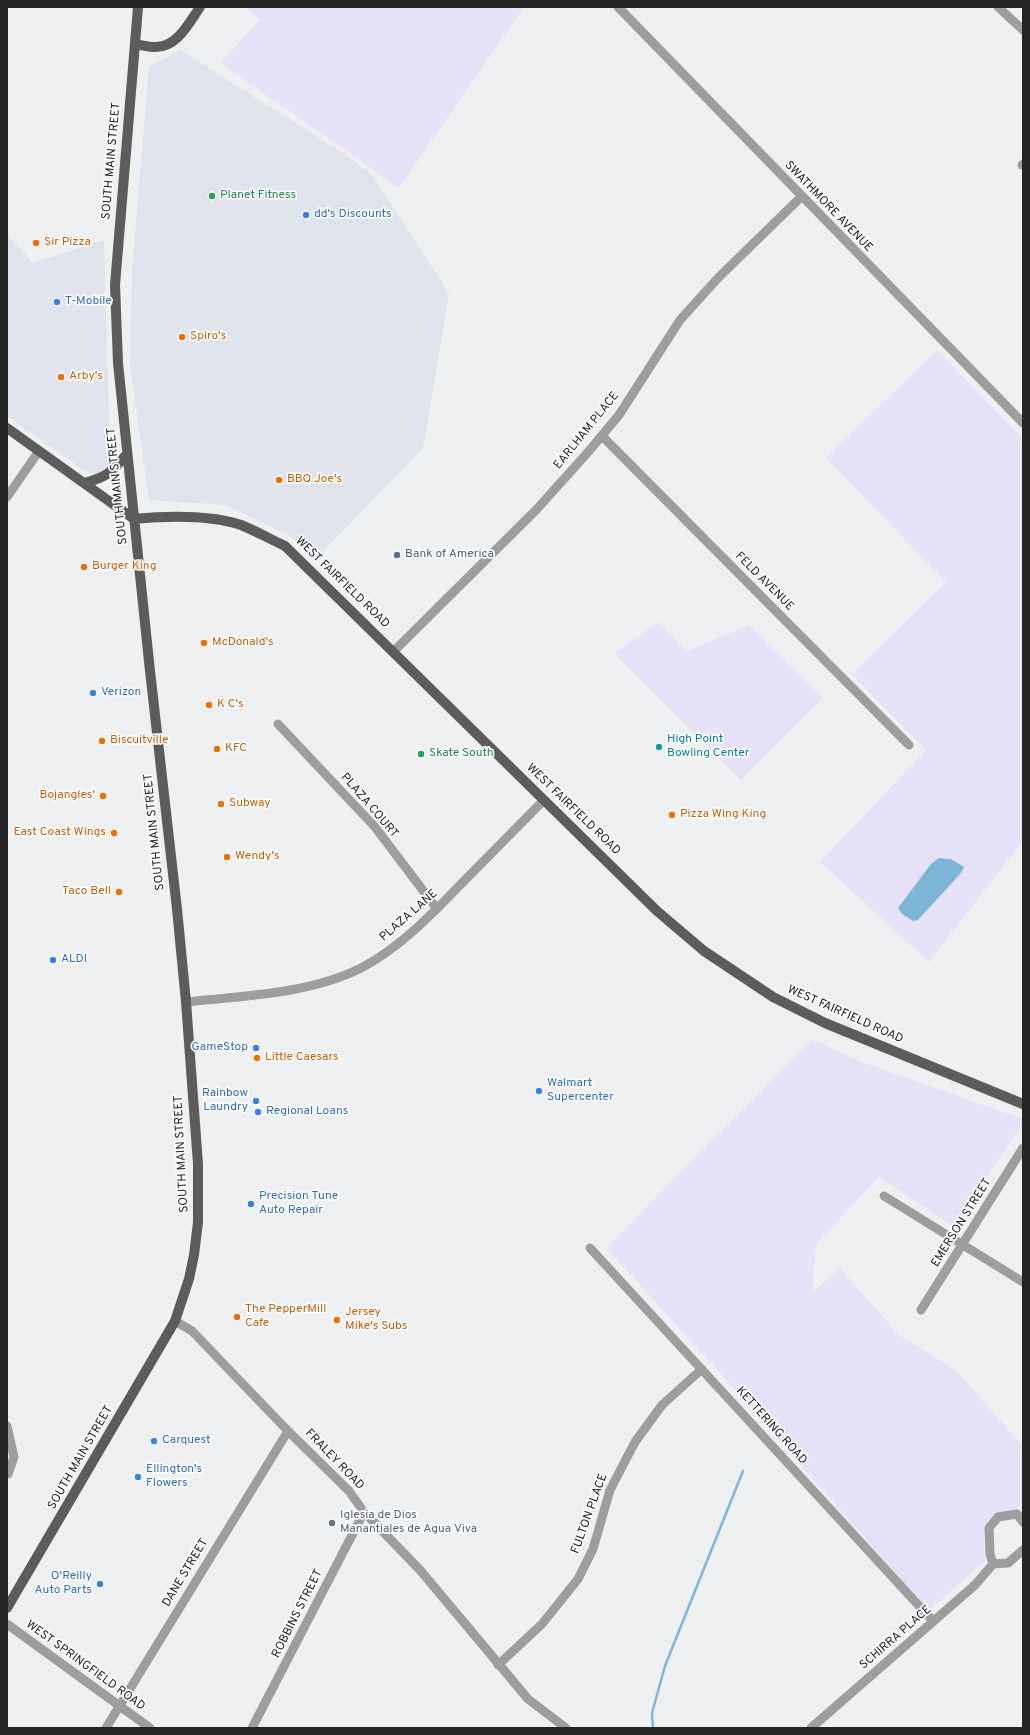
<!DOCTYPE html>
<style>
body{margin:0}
#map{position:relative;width:1030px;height:1735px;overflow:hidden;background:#eff0f1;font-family:Overpass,sans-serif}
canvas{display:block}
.frame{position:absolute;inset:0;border:8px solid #232424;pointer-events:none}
</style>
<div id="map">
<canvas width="1030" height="1735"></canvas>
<div class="frame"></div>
</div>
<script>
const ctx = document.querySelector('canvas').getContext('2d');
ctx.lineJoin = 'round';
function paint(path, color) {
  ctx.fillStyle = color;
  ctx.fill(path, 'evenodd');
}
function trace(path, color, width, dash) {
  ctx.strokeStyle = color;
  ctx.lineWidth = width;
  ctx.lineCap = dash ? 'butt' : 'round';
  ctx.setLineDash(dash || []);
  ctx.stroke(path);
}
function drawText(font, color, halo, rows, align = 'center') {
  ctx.font = font + ' Overpass,sans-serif';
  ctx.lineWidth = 3.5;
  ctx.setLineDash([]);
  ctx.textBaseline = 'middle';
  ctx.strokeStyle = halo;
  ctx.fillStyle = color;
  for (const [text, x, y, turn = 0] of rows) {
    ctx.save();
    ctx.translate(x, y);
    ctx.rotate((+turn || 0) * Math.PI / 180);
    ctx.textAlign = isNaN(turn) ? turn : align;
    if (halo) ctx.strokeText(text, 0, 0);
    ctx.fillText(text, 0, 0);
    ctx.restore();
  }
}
paint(new Path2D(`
 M180,50L343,153L371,174L449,293L423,448L315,560L289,535L226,505L149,500L130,366L132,269L149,67Z
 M7,234L33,263L104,240L110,453L108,466L103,474L94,475L85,471L7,416Z`), '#e0e4ec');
paint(new Path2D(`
 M245,7H524L399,188L220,63L260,20Z
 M937,350L1023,439V841L929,962L820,862L926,750L852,674L946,582L826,458Z
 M659,622L687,651L749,625L823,698L741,780L614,653Z
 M812,1039L859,1061L1023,1119V1123L954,1227L879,1177L816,1244L812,1293L840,1268L899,1335L957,1371L1023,1447V1504L984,1537L985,1561L929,1611L720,1373L606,1248Z`), '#e8e2f8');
paint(new Path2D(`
 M939,858L951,859L964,867L961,873L918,920L913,921L902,914L898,908L931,864Z`), '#7eb6d8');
trace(new Path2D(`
 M653,1728L652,1713L665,1666L743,1471`), '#7eb6d8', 2.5);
trace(new Path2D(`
 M618,7L1023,423
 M998,7L1023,30
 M1022,165L1023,164
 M602,436L909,745
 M7,497L39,451
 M394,651L537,509L589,451L619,415L680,320L718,278L801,197
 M278,724L375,827L437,909
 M186,1002C242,996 310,994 361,968C400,948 432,914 463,882C490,855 517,827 544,800
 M884,1196L1023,1282
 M590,1248L933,1621
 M921,1310L1023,1148
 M175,1321L192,1331L288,1431L349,1491L364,1512L420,1570L528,1699L566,1728
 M7,1426L14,1457L8,1474
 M1023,1522L1017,1514L998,1517L989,1528L990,1554L993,1564L1008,1563L1023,1550
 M7,1624L150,1728
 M498,1665L542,1624L578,1579L593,1549L610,1490L635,1442L662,1405L702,1369
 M106,1728L288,1431
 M252,1728L364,1512
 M811,1728L975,1585L993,1564`), '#9e9e9e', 9);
trace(new Path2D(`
 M135,44C141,45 148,47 154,47C177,48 189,23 200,7
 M7,428L134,519
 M84,483C108,477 111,472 127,454
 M134,519C166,516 210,515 241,525C256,531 270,539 285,546L657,911L704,951L773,997L825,1023L1023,1104
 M7,1608L175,1321L189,1279L194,1255L198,1222V1164L186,1002L177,909L150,671L118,363L115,285L138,7`), '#5b5c5b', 10);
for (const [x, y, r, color] of [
 [212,196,4,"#2e9e5b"],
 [306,215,4,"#3f7fe0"],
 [36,243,4,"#e8710a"],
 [57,302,4,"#3f7fe0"],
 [182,337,4,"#e8710a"],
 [61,377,4,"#e8710a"],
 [279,480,4,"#e8710a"],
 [397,555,4,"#5c6f8a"],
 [84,567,4,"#e8710a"],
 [204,643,4,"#e8710a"],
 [93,693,4,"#3f7fe0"],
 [209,705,4,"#e8710a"],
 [102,741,4,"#e8710a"],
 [659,747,4,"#0f9aa8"],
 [217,749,4,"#e8710a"],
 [421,754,4,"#2e9e5b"],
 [103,796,4,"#e8710a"],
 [221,804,4,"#e8710a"],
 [672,815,4,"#e8710a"],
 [114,833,4,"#e8710a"],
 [227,857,4,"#e8710a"],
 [119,892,4,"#e8710a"],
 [53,960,4,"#3f7fe0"],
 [256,1048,4,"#3f7fe0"],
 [257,1058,4,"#e8710a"],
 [539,1091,4,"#3f7fe0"],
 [256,1101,4,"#3f7fe0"],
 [258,1112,4,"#3f7fe0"],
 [251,1204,4,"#3f7fe0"],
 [237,1317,4,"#e8710a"],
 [337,1320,4,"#e8710a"],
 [154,1441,4,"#3f7fe0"],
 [138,1477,4,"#3f7fe0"],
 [332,1523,4,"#6b7280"],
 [100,1584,4,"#3f7fe0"]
]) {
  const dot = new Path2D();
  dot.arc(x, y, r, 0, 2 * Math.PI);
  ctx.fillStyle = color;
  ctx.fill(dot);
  trace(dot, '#fcfdff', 1.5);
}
drawText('12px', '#232424', '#fcfdff', [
 ["SOUTH MAIN STREET",112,161,-85],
 ["SWATHMORE AVENUE",828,207,46],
 ["EARLHAM PLACE",587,431,-51],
 ["SOUTH MAIN STREET",118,486,-96],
 ["FELD AVENUE",764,582,45],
 ["WEST FAIRFIELD ROAD",342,583,44],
 ["PLAZA COURT",369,806,49],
 ["WEST FAIRFIELD ROAD",573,810,44],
 ["SOUTH MAIN STREET",155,832,-96],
 ["PLAZA LANE",409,916,-41],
 ["WEST FAIRFIELD ROAD",845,1015,24],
 ["SOUTH MAIN STREET",182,1154,-93],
 ["EMERSON STREET",962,1223,-58],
 ["KETTERING ROAD",771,1426,48],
 ["SOUTH MAIN STREET",81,1458,-60],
 ["FRALEY ROAD",334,1460,46],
 ["FULTON PLACE",590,1514,-70],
 ["DANE STREET",186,1573,-59],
 ["ROBBINS STREET",298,1614,-63],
 ["SCHIRRA PLACE",896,1638,-41],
 ["WEST SPRINGFIELD ROAD",85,1666,36]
]);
drawText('12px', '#27864d', '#fcfdff', [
 ["Planet Fitness",220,196],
 ["Skate South",429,754]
], 'left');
drawText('12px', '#366cbe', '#fcfdff', [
 ["dd's Discounts",314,215],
 ["T-Mobile",65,302],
 ["Verizon",101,693],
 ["ALDI",61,960],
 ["GameStop",248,1048,"right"],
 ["Walmart",547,1084],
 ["Supercenter",547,1098],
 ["Rainbow",248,1094,"right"],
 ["Laundry",248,1108,"right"],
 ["Regional Loans",266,1112],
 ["Precision Tune",259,1197],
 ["Auto Repair",259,1211],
 ["Carquest",162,1441],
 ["Ellington's",146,1470],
 ["Flowers",146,1484],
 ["O'Reilly",92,1577,"right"],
 ["Auto Parts",92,1591,"right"]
], 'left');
drawText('12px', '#c56008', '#fcfdff', [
 ["Sir Pizza",44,243],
 ["Spiro's",190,337],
 ["Arby's",69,377],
 ["BBQ Joe's",287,480],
 ["Burger King",92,567],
 ["McDonald's",212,643],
 ["K C's",217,705],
 ["Biscuitville",110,741],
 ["KFC",225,749],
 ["Bojangles'",95,796,"right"],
 ["Subway",229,804],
 ["Pizza Wing King",680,815],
 ["East Coast Wings",106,833,"right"],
 ["Wendy's",235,857],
 ["Taco Bell",111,892,"right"],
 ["Little Caesars",265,1058],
 ["The PepperMill",245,1310],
 ["Cafe",245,1324],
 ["Jersey",345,1313],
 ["Mike's Subs",345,1327]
], 'left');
drawText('12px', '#4e5e75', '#fcfdff', [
 ["Bank of America",405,555]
], 'left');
drawText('12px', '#0d838f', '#fcfdff', [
 ["High Point",667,740],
 ["Bowling Center",667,754]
], 'left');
drawText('12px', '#5b616d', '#fcfdff', [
 ["Iglesia de Dios",340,1516],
 ["Manantiales de Agua Viva",340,1530]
], 'left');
</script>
